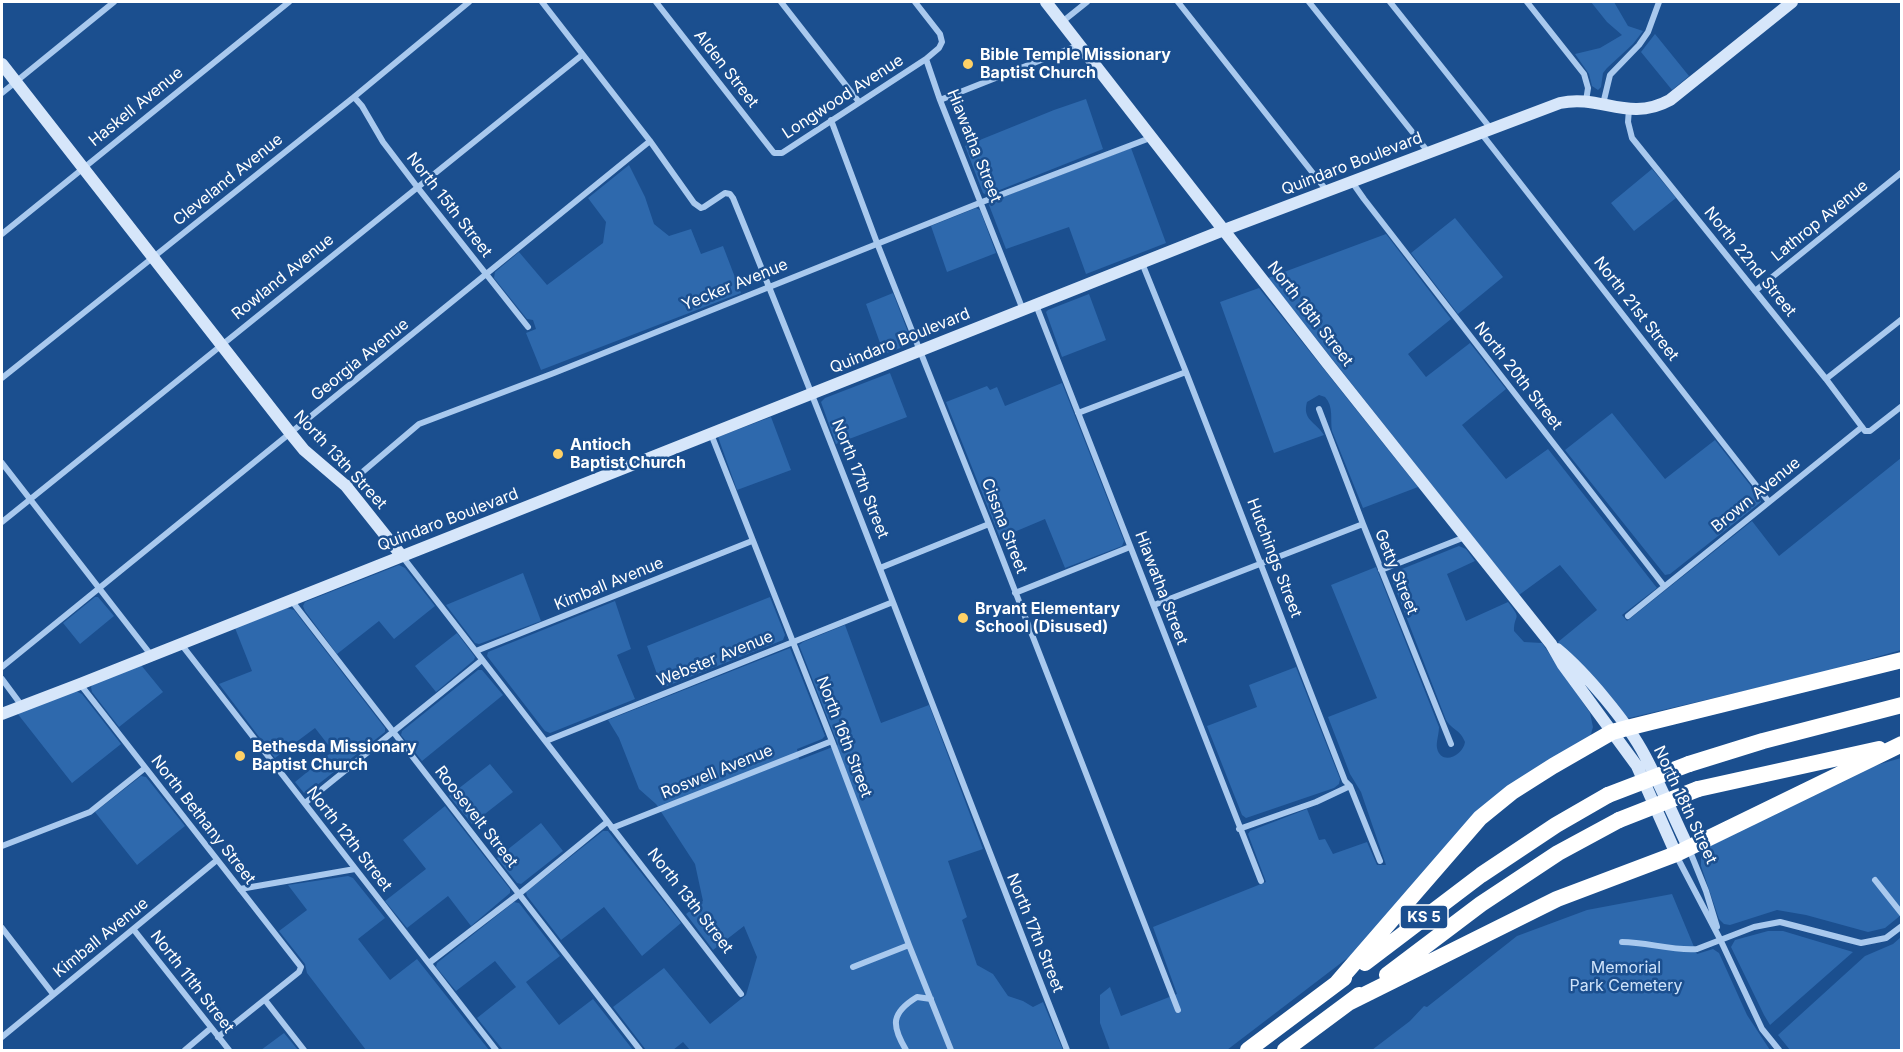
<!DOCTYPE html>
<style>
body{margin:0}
#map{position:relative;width:1903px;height:1052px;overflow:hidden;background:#1b4f8f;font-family:Inter,sans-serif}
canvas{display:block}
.frame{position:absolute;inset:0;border:3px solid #fff;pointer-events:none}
</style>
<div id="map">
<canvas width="1903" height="1052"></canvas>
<div class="frame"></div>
</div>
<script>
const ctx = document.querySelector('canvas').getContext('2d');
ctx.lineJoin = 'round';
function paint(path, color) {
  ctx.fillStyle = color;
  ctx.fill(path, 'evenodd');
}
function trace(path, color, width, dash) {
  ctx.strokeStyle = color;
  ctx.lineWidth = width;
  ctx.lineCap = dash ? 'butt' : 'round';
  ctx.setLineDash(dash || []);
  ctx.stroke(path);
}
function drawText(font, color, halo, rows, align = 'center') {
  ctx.font = font + ' Inter,sans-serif';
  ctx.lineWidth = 5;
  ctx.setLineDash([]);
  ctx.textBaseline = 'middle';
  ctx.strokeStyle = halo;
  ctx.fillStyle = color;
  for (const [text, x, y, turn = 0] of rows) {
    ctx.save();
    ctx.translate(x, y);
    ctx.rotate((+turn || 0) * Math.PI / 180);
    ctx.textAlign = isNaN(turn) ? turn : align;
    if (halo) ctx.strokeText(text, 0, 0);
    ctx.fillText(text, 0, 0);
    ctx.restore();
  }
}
paint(new Path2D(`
 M1591,2H1614L1628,26L1643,31L1633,44L1607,68L1603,73L1601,87L1598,90L1592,86L1589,74L1575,54L1600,48L1622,35L1607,22Z
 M1655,34L1689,76L1672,90L1641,52Z
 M1086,99L1103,149L987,195L983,193L965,146L1054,110Z
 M1131,148L1166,243L1086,274L1069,227L1006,249L989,205L990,202Z
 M629,165L645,197L654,224L669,236L691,229L701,254L723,246L741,293L541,370L526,333L536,329L533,320L527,319L494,278L495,272L519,252L547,285L603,243L606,222L588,198Z
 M1652,169L1676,198L1634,231L1611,203Z
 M976,208L980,210L996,253L947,272L931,226Z
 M1455,218L1503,277L1458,314L1411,253Z
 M1386,234L1451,319L1408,354L1426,377L1470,343L1506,389L1462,425L1506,479L1548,449L1657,588L1622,615L1627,621L1752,521L1779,556L1901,458V650L1820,673L1629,718L1621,714L1595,682L1558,642L1597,610L1560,565L1519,595L1268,278Z
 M1259,288L1418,487L1363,508L1332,431C1330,419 1334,407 1325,397L1319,395L1307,402C1302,420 1315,421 1324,435L1274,453L1220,302Z
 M893,293L911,340L906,346L884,354L866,304Z
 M1089,294L1106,340L1062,357L1046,312L1048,310Z
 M890,373L907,417L836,444L821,402L825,398Z
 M1062,383L1124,541L1122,546L1065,568L1045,519L1000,538L946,402L987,386L990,390L997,387L1005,406Z
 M1612,413L1665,479L1715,440L1761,499V502L1670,574L1665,575L1565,450Z
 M771,417L791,470L737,490L718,437Z
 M1459,546L1466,549L1475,561L1447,574L1466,621L1508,602C1523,621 1514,613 1514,631L1524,642L1542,643L1590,713L1593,727L1591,734L1587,740L1527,776L1358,950L1227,1050H1110L1100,1023V995L1110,987L1121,1016L1177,994L1153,927L1266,882L1248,834L1250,831L1307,809L1319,840L1325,839L1333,854L1367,842L1377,865H1386L1361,792L1350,774L1328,717L1377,698L1331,585L1376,567L1439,727C1439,734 1436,742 1437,748C1441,766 1463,756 1465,742C1460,729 1452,730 1446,720L1392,580L1397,571Z
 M399,565L405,568L435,606L394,639L379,621L337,654L305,611L303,606L305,602Z
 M523,573L541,621L479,644L475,643L446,605Z
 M95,597H98L114,616L80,644L63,623Z
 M770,597L785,635L783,640L662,688L647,646Z
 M615,601L631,649L617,655L635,699L550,733L545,731L487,656L488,652Z
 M287,608L294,610L385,728V732L307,793H304L295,782L333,751L315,728L275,758L219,684L252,671L235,628Z
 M845,625L881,723L929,705L983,849L948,861L967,917L962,920L977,965L993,974L1008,996L1023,1001L1033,1007L1043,1002L1063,1050H690L683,1042L673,1050H646L613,1007L664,968L710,1024L746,995L757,957L744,926L713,950L686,914L703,901L695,864L656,804L639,789L619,738L608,720L790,648L825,736L822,739L797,749L799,760L838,745L799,645L803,642Z
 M457,633L475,657L474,660L436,692L415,666Z
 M141,665L163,692L119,727L92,692L91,687L93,684Z
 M1296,667L1340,779L1339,784L1334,788L1246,818L1242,815L1207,726L1257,707L1249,685Z
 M478,670H482L503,695L422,761L401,735L402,731Z
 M76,691L82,694L121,744L72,783L17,713Z
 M1901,758V915L1885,928L1868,932L1806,915L1777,910L1730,925L1724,924L1719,919L1701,866V856L1706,848L1870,767Z
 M490,764L513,792L472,824L449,796Z
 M141,776L146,777L185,826L137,865L95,812Z
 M445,806L510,889V893L471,926L448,896L407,928L385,901L426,869L403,840Z
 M541,823L563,851L521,884L517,883L497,858Z
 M603,831H608L681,923L642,956L604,907L561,940L527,896L526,892Z
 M348,876L353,878L385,918L358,939L390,980L417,959L489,1050H366L307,973L305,964L279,931L307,910L288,885Z
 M1672,894L1697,954L1713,949L1719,953L1747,1015L1770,1050H1372L1410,1021L1424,1006L1427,1007L1517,936L1587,910Z
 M514,902L519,903L560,956L526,982L559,1025L593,999L633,1050H503L477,1018L516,987L495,961L456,991L436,967L437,963Z
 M1768,931H1783L1853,952L1770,1025L1764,1015L1731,947L1735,940Z
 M1901,937V1050H1790L1778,1035L1865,956L1893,944Z
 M284,1033L298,1050H261Z`), '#2e69ad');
trace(new Path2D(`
 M542,2L650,141L694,203L701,208L704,207L725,193L730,194L733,198C849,481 955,767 1067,1050
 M656,2L774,153H782L926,59L939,48L942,42L940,34L915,2
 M781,2L859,102
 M1178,2L1327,191
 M1309,2L1429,153
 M1390,2L1491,129
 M1527,2L1584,74L1588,88L1586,101
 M1062,22L1087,2
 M926,59L940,100L1023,310
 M2,93L114,2
 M354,97L362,106L383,142L418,188L528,327
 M940,100L1079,45
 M1603,104L1610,75L1639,45L1648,32L1659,2
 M1629,109L1628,122L1632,138L1826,379L1865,431H1870L1902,406
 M831,120L877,243L989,524L1178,1010
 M1481,133L1769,502
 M1352,182L1364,199L1664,586
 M2,234L289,2
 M1142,263L1186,372L1345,781L1350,786L1380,861
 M1755,291L1902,172
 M1036,305L1261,881
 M2,378L354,97L469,2
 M1826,379L1902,319
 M1319,409L1363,524L1451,744
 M1078,413L1186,372
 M711,434L832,741L909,945L951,1050
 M2,463L151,655
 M346,486L419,424L554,373L982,202L1150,138
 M2,522L582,55
 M402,556L741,994
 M880,568L989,524
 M1381,570L1465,537
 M1015,593L1130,547
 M291,600L640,1050
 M1154,605L1363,524
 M1628,616L1862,427
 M181,644L496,1050
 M476,651L752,541
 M2,667L650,141
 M2,679L22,706
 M80,684L301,967L299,972L218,1037
 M546,741L893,602
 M305,803L482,660
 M612,828L832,741
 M1239,829L1316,802L1350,786
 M2,846L90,812L145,768
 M1689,849L1706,891L1717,927
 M1676,855L1720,939L1762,1029L1779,1050
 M1875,880L1902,914
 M240,889L355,869
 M2,928L53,994
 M134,930L229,1050
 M1622,942C1647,942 1672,951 1697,949L1754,927L1780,922L1861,943L1886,938L1902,926
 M429,963L519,894L607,822
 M853,967L909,945
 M265,1000L304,1050
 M2,1037L217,860
 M185,1050L211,1028
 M906,1050C891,1025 891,1013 917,997L931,999`), '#a9c9ee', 6);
trace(new Path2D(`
 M1046,2L1328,364L1551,644L1563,665L1637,766L1676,854
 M2,64L291,434L304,450L346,486L401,555
 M1557,649C1585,672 1628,723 1645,756C1661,786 1674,818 1689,849
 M2,714L80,684L1224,230L1560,103C1601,94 1628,123 1670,100L1792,2`), '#d6e6fa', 12);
trace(new Path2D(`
 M1689,764L1763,741L1902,705
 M1698,789L1879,749
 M1365,963L1481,875L1556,825L1608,795
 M1387,975L1481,904L1558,853L1619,820
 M1336,984L1480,818L1512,792L1553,766L1612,732L1627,728L1902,660
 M1350,1002L1557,899L1676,854L1902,744
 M1248,1050L1344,978
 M1285,1050L1359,995`), '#fff', 16);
trace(new Path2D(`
 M1608,795L1689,764
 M1619,820L1698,789`), '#fff', 16);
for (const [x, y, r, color] of [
 [968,64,6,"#ffd166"],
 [558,454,6,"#ffd166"],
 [963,618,6,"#ffd166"],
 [240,756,6,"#ffd166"]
]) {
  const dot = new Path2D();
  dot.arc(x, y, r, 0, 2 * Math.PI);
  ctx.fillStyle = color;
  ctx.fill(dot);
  trace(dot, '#1b4f8f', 2);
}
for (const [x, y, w] of [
 [1424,917,48]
]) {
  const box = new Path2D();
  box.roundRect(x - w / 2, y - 12, w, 24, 4.5);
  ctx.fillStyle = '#1b4f8f';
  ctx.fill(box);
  trace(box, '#fff', 1.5);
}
drawText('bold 15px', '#fff', null, [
 ["KS 5",1424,917]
]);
drawText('bold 16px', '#fff', '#1b4f8f', [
 ["Bible Temple Missionary",980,55],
 ["Baptist Church",980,73],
 ["Antioch",570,445],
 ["Baptist Church",570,463],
 ["Bryant Elementary",975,609],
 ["School (Disused)",975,627],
 ["Bethesda Missionary",252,747],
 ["Baptist Church",252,765]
], 'left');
drawText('16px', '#fff', '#1b4f8f', [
 ["Alden Street",726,69,52],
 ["Longwood Avenue",843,97,-33],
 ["Haskell Avenue",136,107,-39],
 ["Hiawatha Street",974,146,68],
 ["Quindaro Boulevard",1352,164,-21],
 ["Cleveland Avenue",228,180,-39],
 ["North 15th Street",449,205,52],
 ["Lathrop Avenue",1820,221,-39],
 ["North 22nd Street",1750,262,51],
 ["Rowland Avenue",283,277,-39],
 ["Yecker Avenue",735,285,-22],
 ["North 21st Street",1636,309,52],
 ["North 18th Street",1310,314,52],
 ["Quindaro Boulevard",900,341,-22],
 ["Georgia Avenue",360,360,-39],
 ["North 20th Street",1518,376,52],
 ["North 13th Street",340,460,47],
 ["North 17th Street",860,479,68],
 ["Brown Avenue",1756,495,-39],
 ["Quindaro Boulevard",448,520,-21],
 ["Cissna Street",1004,526,69],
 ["Hutchings Street",1274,558,69],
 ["Getty Street",1396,572,68],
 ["Kimball Avenue",609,584,-22],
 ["Hiawatha Street",1161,588,69],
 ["Webster Avenue",715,659,-22],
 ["North 16th Street",844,737,69],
 ["Roswell Avenue",717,772,-22],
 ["North 18th Street",1685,805,65],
 ["Roosevelt Street",476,817,52],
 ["North Bethany Street",203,820,52],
 ["North 12th Street",349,839,52],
 ["North 13th Street",690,901,52],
 ["North 17th Street",1035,933,68],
 ["Kimball Avenue",101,938,-39],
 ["North 11th Street",192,982,52]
]);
drawText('16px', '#cfe3fa', '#1b4f8f', [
 ["Memorial",1626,968],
 ["Park Cemetery",1626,986]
]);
</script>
